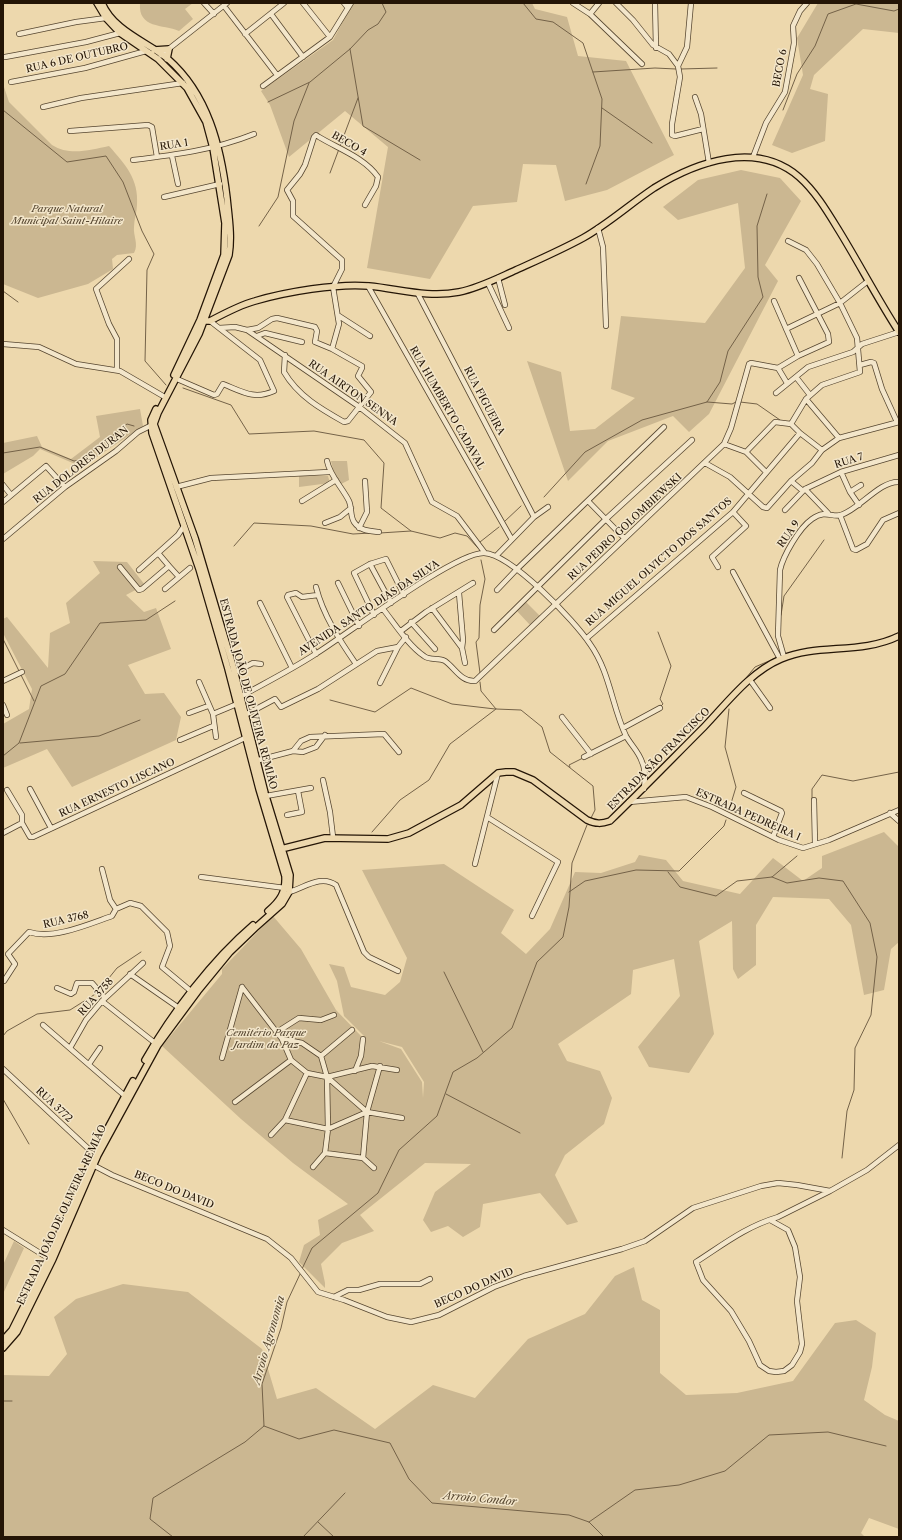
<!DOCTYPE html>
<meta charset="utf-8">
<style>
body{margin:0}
#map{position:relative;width:902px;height:1540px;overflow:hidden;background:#edd8ad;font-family:"Libre Caslon Text",serif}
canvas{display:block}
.frame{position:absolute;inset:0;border:4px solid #241506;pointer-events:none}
</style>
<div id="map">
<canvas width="902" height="1540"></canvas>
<div class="frame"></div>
</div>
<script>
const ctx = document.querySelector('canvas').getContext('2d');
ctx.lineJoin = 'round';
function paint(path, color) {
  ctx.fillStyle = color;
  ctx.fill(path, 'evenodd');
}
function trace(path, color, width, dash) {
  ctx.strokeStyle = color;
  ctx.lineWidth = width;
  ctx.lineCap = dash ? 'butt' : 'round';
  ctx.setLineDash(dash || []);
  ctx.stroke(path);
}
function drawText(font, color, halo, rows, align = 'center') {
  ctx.font = font + ' "Libre Caslon Text",serif';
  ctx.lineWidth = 3;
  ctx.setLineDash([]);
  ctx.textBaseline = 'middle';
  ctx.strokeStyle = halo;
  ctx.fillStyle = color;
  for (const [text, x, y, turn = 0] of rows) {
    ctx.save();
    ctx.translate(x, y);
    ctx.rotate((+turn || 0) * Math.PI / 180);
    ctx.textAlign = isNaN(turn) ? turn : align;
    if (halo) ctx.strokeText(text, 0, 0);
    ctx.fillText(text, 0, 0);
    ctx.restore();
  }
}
paint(new Path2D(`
 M140,3H193L185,9L193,19L179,31C163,24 138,29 140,3Z
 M353,3H532L535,9L567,17L578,56L626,61L674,155L607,190L565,201L556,165L523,164L517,202L473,206L430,279L367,268L388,147L345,111L289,157L270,105L261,91L333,40Z
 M818,3H899V33L863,29L814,75L810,89L828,94L825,141L792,153L772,145L803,75L797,38Z
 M3,84L9,102L52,145C69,156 90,150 109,146C125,164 139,179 137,205C137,212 134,219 134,227C133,236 139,244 134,253L117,255L112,259L113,269L88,284L38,298L3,284Z
 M741,170L780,178L801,201L765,265L778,281L709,414L689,432L673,416L608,441L568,481L527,361L561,372L570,431L595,429L635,398L611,389L621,316L705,323L745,268L738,203L678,220L663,207L698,180Z
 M140,409L143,426L82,467L40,449L33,456L3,474V443L37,436L42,447L71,459L100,437L96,416Z
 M331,461H347L349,480L341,484L334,473Z
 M299,476H328L330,483L299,487Z
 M93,561L127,562L145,585L126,595L144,612L156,608L171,649L128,665L145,694L164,693L181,717L176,740L72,787L47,749L3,768V724L29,709L32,689L3,633V619L7,617L48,668L50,633L70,623L66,603L100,573Z
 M526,602L540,616L530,625L516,610Z
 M884,832L899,847V942L891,949L884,990L864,995L851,925L829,899L773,897L756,925V965L738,979L733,969L732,921L699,941L714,1034L689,1073L649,1067L638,1047L680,996L674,959L633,970L631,994L558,1044L567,1061L600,1071L612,1098L604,1124L565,1155L555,1175L578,1222L567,1225L540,1193L483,1204L480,1227L463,1237L448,1226L431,1232L423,1220L435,1192L471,1164L425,1163L360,1215L374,1231L342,1243L321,1264L325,1283V1288L299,1262L304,1245L320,1235L318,1220L348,1204L293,1163L241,1119L162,1046L222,974V969L273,916L301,949L336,1010L361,1036L366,1038L344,1016L337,981L329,964L344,967L351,987L385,995L400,982L407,958L362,870L444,864L514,910L501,933L526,954L550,929L575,872L601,873L635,862L639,855L666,860L683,881L740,894L773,858L803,881L822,868V856ZM379,1041L402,1047L424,1082L423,1098L422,1082L401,1049Z
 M14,1241L24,1248L3,1294V1265Z
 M634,1267L642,1300L660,1310V1373L686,1395L737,1393L793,1381L835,1323L856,1320L876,1333L872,1367L864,1400L885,1415L899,1421V1529L869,1518L861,1533L865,1537H3V1375L49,1376L67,1354L54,1317L76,1299L123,1284L188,1292L262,1349L277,1399L316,1388L375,1429L433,1385L475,1398L528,1339L585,1314L615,1276Z`), '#cbb791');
trace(new Path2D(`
 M523,3L536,19L553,22L583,43L602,99L600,146L586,184
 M350,49L363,126L420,160
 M681,69L717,68
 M593,72L655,68L676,69
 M268,102L310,82L350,49L368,30L378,24L386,12L382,3
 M602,108L652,143
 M3,110L67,162L106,156L123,182L142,231L154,254L147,270L145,361L166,385
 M783,110L797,74L815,46L828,14L856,4L894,11L899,9
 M340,146L358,98
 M330,173L339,149
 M259,226L278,197L294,121L309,83
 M3,291L18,302
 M183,388L231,405L249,434L314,431L364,440L384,463L381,508L411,531
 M707,402L732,404L736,402
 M740,402L757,404L780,420
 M3,453L40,447L74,461L82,460L127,424L134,426
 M544,497L585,452L642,420L707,402L720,382L728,351L763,297L758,277L757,226L767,194
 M504,522L521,506
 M380,533L411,531L440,538L455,533L467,536L478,548
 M480,542L499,527
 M234,546L254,523L311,526L353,534L371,533
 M781,615L784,596L824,540
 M658,632L671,666L660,699L663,704L661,706
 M3,639L19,671
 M480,673L476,642L479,638L480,605L485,579L481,560
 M21,675L34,701
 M480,682L481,691L496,709L521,710L542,727L550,752L593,786L595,810L591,818
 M741,684L755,667L778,657
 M330,700L375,712L411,688L452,704L495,709
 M729,709L725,747L736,787L729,810
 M20,743L99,736L140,720
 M3,756L19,743L41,686L65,674L100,623L146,620L175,601
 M570,767L569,765L583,758
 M812,799V789L822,775L853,781L899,772
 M372,832L400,800L429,780L450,744L496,709
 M668,872L680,887L716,896L737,881L772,877L797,856
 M772,877L787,883L819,878L843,881L870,923L877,957L871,1015L855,1048L854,1090L847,1111L842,1158
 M569,892L585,881L636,870L679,871L724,826L726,820
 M444,972L483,1052
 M100,989L117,968L141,952
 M3,1036L7,1031L37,1014L70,1010L97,993
 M446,1094L520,1133
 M3,1099L29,1144
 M302,1269L312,1248L378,1193L399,1150L437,1116L453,1072L477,1058L512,1028L537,962L563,937L569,907L572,863L587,825
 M3,1401H12
 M264,1426L299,1439L334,1430L390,1443L409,1479L432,1503L569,1515L589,1522L604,1537
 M318,1522L334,1537
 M589,1522L635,1490L679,1485L725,1471L769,1435L828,1432L886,1446
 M173,1537L150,1519L153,1498L245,1442L264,1426L262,1384L281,1328L287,1302L301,1272
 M303,1537L345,1493`), '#746248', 1);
const minor = new Path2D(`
 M204,3L214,14
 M303,3L330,37
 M344,3L348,8
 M573,3L590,14L642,64
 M616,3L633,20L653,45L669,54L678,66L680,77L672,124V135L675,136L703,129
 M655,3L656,48
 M224,6L277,75
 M271,14L303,57
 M590,14L599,3
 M19,34L76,22L106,18
 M245,34L284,3
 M161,55L227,3
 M5,57L86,42L120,33
 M678,66L687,47L691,3
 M11,82L85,68L146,51
 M263,86L330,37L351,3
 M695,97L701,114L709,163
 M43,107L81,98L183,83
 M70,131L148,125L152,127L157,157
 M172,156L178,184
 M753,157L766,123L785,92L794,43L793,26L800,11L807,3
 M133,160C174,155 214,150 254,134
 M164,197L220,184
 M598,228L603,247L606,326
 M788,241L806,250L817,264L840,303L857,338L860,372L822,385L806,399L791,424L800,433L822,450
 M498,278L505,305
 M488,283L509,328
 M368,286L511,538
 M418,294L534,517
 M774,301L798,356
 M339,316L370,336
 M210,321L219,328L235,327L247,330L358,406L405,443L432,502L457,516L485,553
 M786,329L840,303L868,281
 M247,330L258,328L272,319L277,318L315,327L317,331L315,342L332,349L362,366V368L358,376L371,392L348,421L344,422C321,409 298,396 284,372L285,355
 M257,336L265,333L302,342
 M3,344L39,347L76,364L120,371L163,396
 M332,349L339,324L333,287L342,269V260L293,216V201L287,190L300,174L305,165L314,137L316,135L319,137C339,149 365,158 378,177L376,186L365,205
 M860,365L871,362L874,363L882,389L897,422
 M778,368L787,383
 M117,370V339L109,324L96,289L129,259
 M796,377L810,395
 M177,379L214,395L217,394L223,384C243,392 254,400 274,391L260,360L219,328
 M776,393L808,367L853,352L862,344L899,332
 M806,399L839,438
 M724,444L746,452L766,472
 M746,452L775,422L791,424
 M327,461C330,476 342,487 349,501C352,508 350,516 354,522C360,531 370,531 379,532
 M705,463L730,477L763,507L767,508L791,481L812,463L822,450L839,438L899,422
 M841,472L850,492L861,485
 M791,481L803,491
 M3,485L11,495
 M176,487L211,478L329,472
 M805,489L828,513
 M850,492L859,505
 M302,501L336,480
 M588,501L624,538
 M3,502L46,466L65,487
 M785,510L805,489L841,472L899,455
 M840,515L853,549L856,550L867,544L883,520L899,513
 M325,523L340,517L351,508
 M359,528L367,512L365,481
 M3,539L65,487L116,451L138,432L154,424
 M496,556L534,517L548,507
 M370,564L391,603
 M169,566L179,577
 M120,567L139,590L142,589L169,566L158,553L178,535L184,526
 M718,567L712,557L746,526L733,512
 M139,570L158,553
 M733,572L780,659
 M338,583L359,626
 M316,587C323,615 340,641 356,664
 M165,589L190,568
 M497,590L516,570L664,427
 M459,593L463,640L462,648L465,663
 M260,603L292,668
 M432,608L462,648
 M383,609C395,624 408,645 424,656C430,661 439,657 445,661C455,668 461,682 475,681L724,444L731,428L749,364L751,363L778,368L798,356L829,342L828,334L799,278
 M374,615L354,573L370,564L386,559L404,595
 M411,622L435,649
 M494,630L606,519L692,440
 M401,631L426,612L473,583
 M587,638L733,512L800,433
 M316,654L287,597L288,595L296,593L302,597L318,595
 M784,657L778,636L780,570C783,556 799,528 812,519C826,509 832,518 841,515C860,509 879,481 899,482
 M235,672L253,663L261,664
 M750,680L770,708
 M3,681L22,672
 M199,682L213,714L216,737
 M380,683L398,647
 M238,698C263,684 289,671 314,655C345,636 455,552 484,553C511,554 575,621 590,644C610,672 612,707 626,736C631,745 639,752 642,762C646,770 645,780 644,789
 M3,705L7,715
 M189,713L208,706
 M213,714L237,704
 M245,715L275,699L281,707L318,689L377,651L398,647L406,637
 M562,717L591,754
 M623,728L660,708
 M180,740L213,726
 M293,751L301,741L310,737L384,734L399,752
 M584,757L626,736
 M255,761L293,751L303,752L316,747L325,735
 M323,780L330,812L333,837
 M30,789L51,828
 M7,790L22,815V823
 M744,793L781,811L782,813L773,837
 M266,796L311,788
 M814,800L815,844
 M629,802L686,797L712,807L779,840L803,848L829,840L899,810
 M890,813L899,821
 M287,815L302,812L298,791
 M487,817L558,862L532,916
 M3,833L22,823L30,837H33L245,738
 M475,864L498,773
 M102,869L110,900L116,909L130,903L141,906L167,932L170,946L162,967L192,992
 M201,877L285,888
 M289,892C304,888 321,874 336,885L364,952L369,957L398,971
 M130,974L179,1008
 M3,979L4,981L15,964L8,954L29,932C53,940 89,924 112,916L116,909
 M242,987L282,1039L291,1060L307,1073L327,1077L321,1056L302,1043L282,1039
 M57,988L71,994L74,992L77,983H92L105,998
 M102,1001L155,1043
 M43,1025L125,1096
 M277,1032L299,1018L321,1020L334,1015
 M70,1048L86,1020L102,1001L143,963
 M321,1056L352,1030
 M222,1058L242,987
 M89,1064L100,1048
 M3,1069L94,1154
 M355,1071L361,1056L363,1039
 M327,1077L367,1112L402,1118
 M327,1077L372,1066L397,1070
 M235,1102L291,1060
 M285,1120L328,1129L367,1112
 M271,1135L285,1120L307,1073
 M325,1153L363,1158L374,1168
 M363,1158L367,1112L380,1066
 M91,1164L112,1175L267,1239L291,1258L318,1292L344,1300L387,1317L411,1322L439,1315L494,1287L524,1276L622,1249L645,1241L693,1208L761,1186L778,1183L797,1185L830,1191L867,1170L899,1145
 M313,1167L325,1153L328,1129L327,1077
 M770,1220L788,1230L795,1247L800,1277L797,1301L802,1344L800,1352L792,1365L784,1371L776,1372L769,1371L760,1365L749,1341L731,1311L703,1280L696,1262C724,1244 745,1227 778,1217L830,1191
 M3,1230L48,1258
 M334,1297L348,1290H359L380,1284H420L430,1279`);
const major = new Path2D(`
 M97,3L106,18L120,33L158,59L187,88L206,122L213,148L225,223L224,255L200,320L174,375
 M154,50L169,49L167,59
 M202,321H210C225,313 240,305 255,301C285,292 338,283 369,286C400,289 428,298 459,292C479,288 498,278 516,270C538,260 561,250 583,238C608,224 630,204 654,188C696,162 756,140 799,177C815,191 827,211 838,229C859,263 877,298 899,332
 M156,409L151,420L152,433L199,569L228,669L259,789L285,876C286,892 280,901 268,911
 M281,849L325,838L388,839L409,833L461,805L498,773L506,772H514L533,780L587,820C596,824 601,824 610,821C642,790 673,758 704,727C727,703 750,672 781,659C818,643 860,655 899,636
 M145,1060C172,1013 212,960 253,925
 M3,1340L12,1330L48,1258L94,1154L133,1081
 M3,1348L17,1332L53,1259L98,1155L158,1045L198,991L230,952L255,928L282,904L289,892L290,875L265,793L233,666L195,538L154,424L158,413L199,334L229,255C232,236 229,218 227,198C221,147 208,94 168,59C146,41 114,31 102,3`);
trace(minor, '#564630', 6);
trace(major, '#241506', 8);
trace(minor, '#f3e6ca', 4.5);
trace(major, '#edd8ad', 5.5);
drawText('10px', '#241506', '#f3e6ca', [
 ["RUA 6 DE OUTUBRO",77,58,-13],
 ["BECO 6",780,68,-79],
 ["BECO 4",349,144,30],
 ["RUA 1",174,145,-9],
 ["RUA AIRTON SENNA",353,393,35],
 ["RUA FIGUEIRA",484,401,62],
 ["RUA HUMBERTO CADAVAL",447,408,60],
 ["RUA 7",849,461,-18],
 ["RUA DOLORES DURAN",81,465,-38],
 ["RUA PEDRO GOLOMBIEWSKI",625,527,-43],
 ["RUA 9",789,534,-55],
 ["RUA MIGUEL OLVICTO DOS SANTOS",659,562,-41],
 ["AVENIDA SANTO DIAS DA SILVA",369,608,-33],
 ["ESTRADA JOÃO DE OLIVEIRA REMIÃO",248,694,75],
 ["ESTRADA SÃO FRANCISCO",659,759,-45],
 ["RUA ERNESTO LISCANO",117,788,-25],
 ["ESTRADA PEDREIRA I",748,815,24],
 ["RUA 3768",66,920,-13],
 ["RUA 3758",96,997,-48],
 ["RUA 3772",54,1105,43],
 ["BECO DO DAVID",174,1190,22],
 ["ESTRADA JOÃO DE OLIVEIRA REMIÃO",62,1215,-65],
 ["BECO DO DAVID",474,1288,-24]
]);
drawText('italic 10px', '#564630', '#f3e6ca', [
 ["Parque Natural",67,209],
 ["Municipal Saint-Hilaire",67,221],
 ["Cemitério Parque",266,1033],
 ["Jardim da Paz",266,1045]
]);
drawText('italic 11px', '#594932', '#f3e6ca', [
 ["Arroio Agronomia",269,1340,-74],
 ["Arroio Condor",480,1499,5]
]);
</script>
